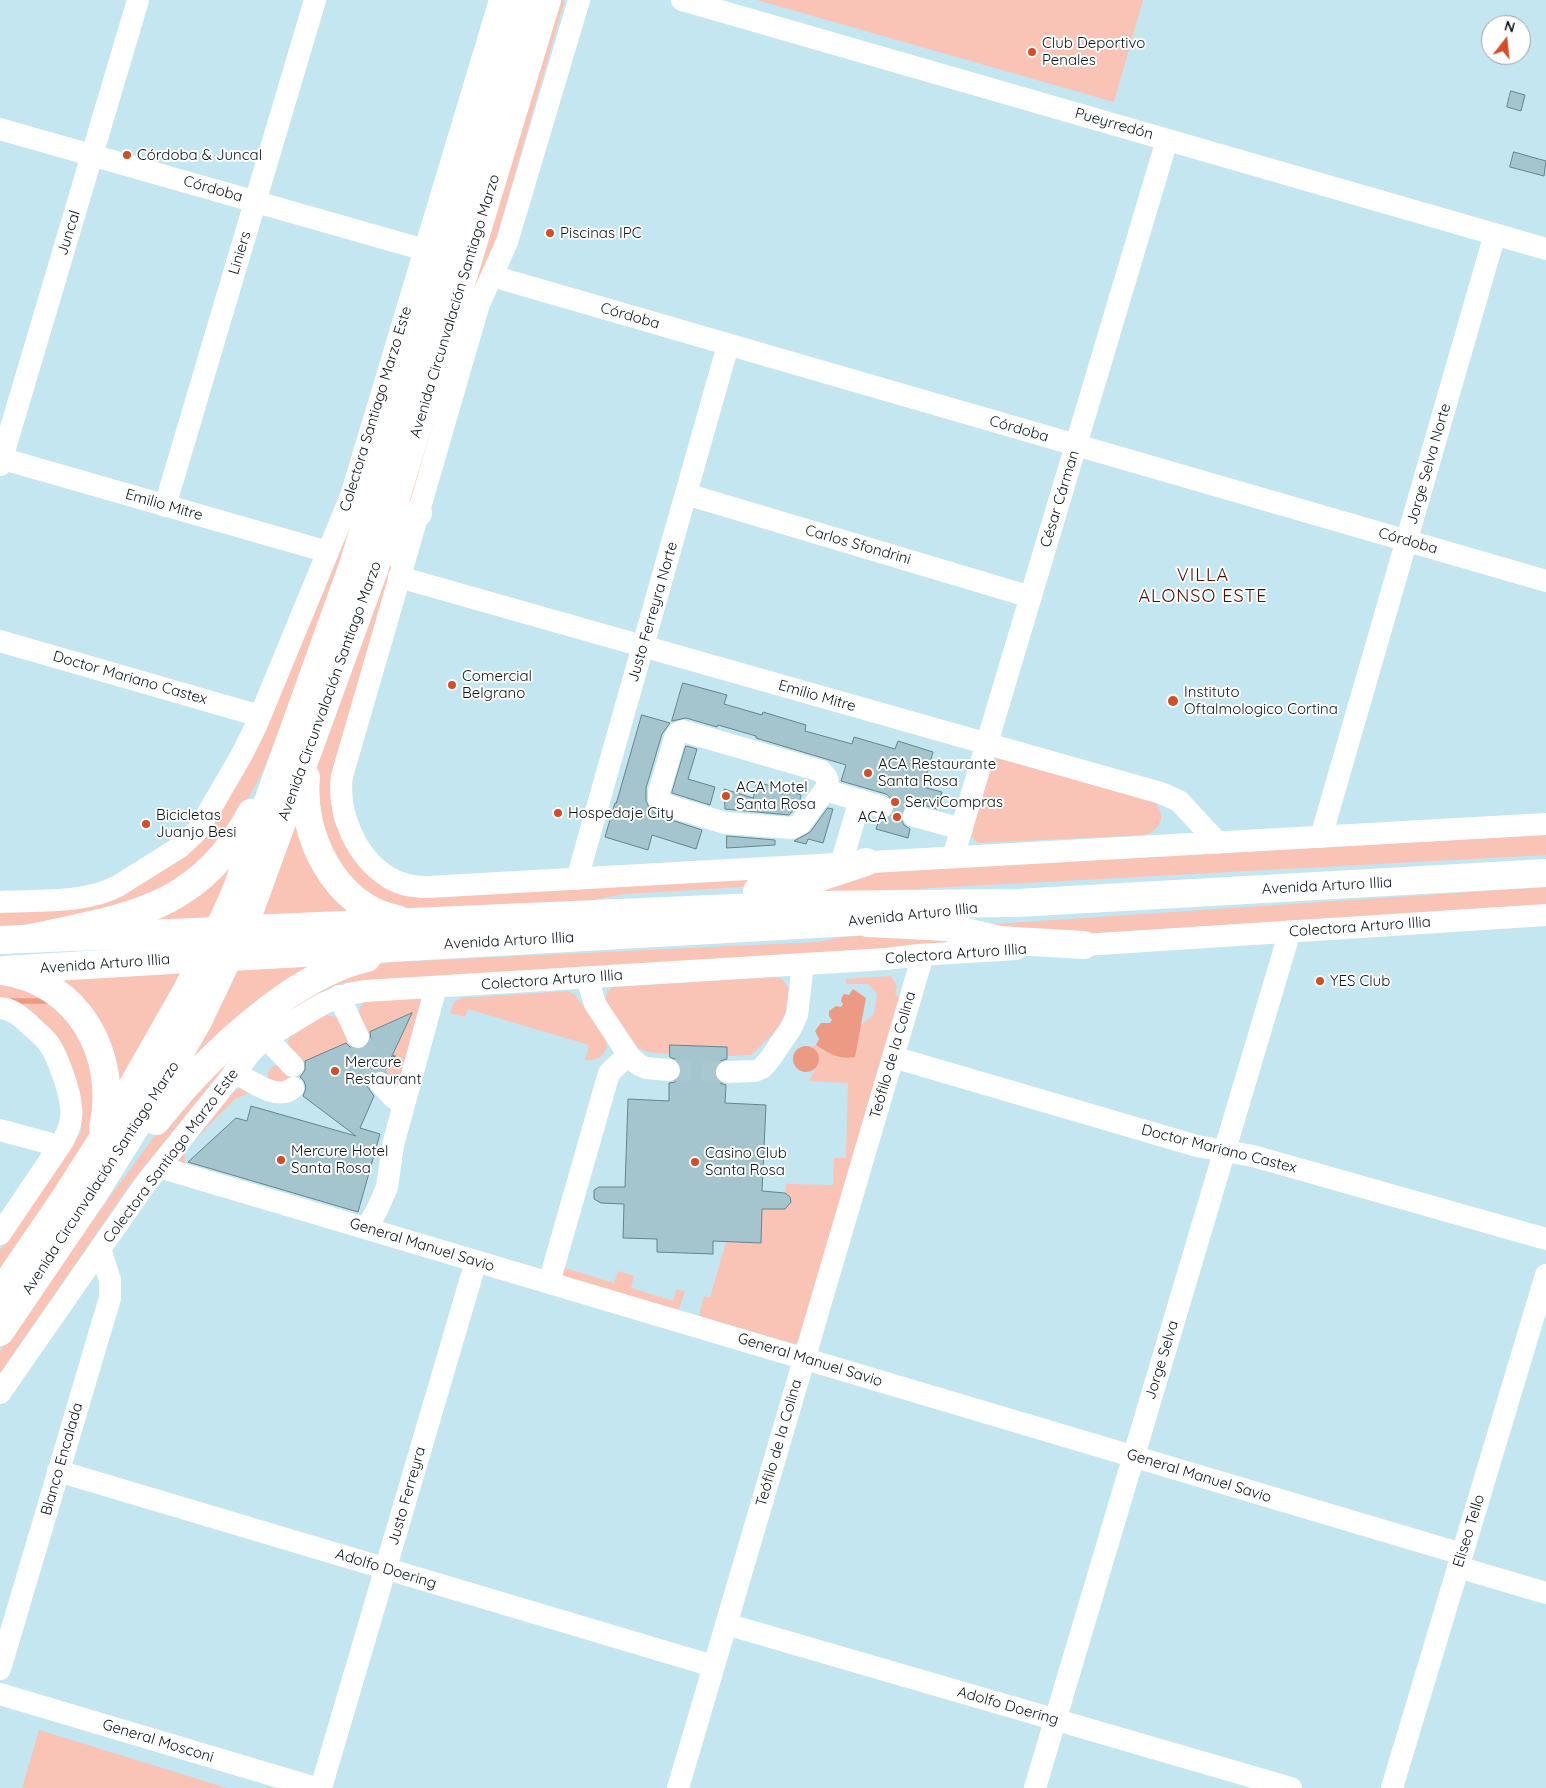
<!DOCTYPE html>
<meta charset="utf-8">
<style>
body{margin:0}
#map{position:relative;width:1546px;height:1788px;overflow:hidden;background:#c4e6f0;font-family:Quicksand,sans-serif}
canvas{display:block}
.north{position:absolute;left:1481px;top:15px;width:50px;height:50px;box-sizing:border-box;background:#fff;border:1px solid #9da2a3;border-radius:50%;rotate:16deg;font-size:14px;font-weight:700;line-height:20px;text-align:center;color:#0a161a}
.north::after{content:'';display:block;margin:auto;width:18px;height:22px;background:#d54c27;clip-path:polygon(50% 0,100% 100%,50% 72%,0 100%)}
</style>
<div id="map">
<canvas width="1546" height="1788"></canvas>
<div class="north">N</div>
</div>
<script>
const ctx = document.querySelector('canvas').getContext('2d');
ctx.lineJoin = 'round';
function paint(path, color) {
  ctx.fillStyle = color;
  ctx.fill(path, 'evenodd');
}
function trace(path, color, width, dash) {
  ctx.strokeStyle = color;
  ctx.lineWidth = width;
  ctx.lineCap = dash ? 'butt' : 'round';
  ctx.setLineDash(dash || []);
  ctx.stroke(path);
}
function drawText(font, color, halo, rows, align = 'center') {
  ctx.font = font + ' Quicksand,sans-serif';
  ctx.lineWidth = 4;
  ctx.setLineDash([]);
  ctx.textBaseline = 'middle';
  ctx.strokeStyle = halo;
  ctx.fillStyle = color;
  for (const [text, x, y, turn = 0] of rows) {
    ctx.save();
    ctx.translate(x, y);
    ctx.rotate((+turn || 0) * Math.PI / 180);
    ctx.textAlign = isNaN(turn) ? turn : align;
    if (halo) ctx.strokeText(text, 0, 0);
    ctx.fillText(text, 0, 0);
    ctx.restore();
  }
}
paint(new Path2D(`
 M556,0H564V3L493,250L414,498L398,527Z
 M757,0H1143L1114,102Z
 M359,499L336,585L267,761L260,777L234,823L211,854L160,893L68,922L0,926V910L80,906L183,855Z
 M398,548L331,796L334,821L342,839L408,895L786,876L759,886L625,894L558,906L400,911L355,885L322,836L315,771L349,663Z
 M997,759L1004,760L1152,800C1167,813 1163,830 1144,835L978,843L971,836L993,761Z
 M295,813L357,912L257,919Z
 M1546,835V855L801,895L875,872Z
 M234,858L213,918L139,920Z
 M1546,887V906L1030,937L964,926Z
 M932,932L957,935L982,941L936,943L887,951L354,981L343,983L325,990L252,1039L239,1050L131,1183L0,1373V1351C43,1289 87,1227 132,1167C161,1127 190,1087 226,1053C247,1035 270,1020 293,1004C325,983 355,967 393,962L818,942L842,937Z
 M329,960L174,1083L239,965Z
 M189,969L119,1083L51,979Z
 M891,976L897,986L895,995L902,997L799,1342L794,1344L699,1316L704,1296L710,1298L726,1242L761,1243L762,1209H782L788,1207L791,1199L785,1193L786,1184L833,1185L834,1158H846L848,1083L809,1081C815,1070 825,1056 811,1047L816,1045L824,1051L854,1057L860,1026L874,1014L877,994L868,984H846V979Z
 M774,977L782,979L789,989L785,1015L777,1030L751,1055L727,1056V1047L670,1045V1054L648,1052L639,1049L608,1008C605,1000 604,991 614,987Z
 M0,979L55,1001L93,1059V1132L0,1278V1250L81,1132V1114L78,1095L0,1001Z
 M568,991L575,995L605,1037C611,1052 599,1062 585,1060L589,1045L468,1009L465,1017L450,1013L454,1002L461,998Z
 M424,998L403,1083L396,1088L384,1075L412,1013L364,1035L358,1013L360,1007L366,1001Z
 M324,1015L337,1017L353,1040L298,1065L287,1048L289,1037Z
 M278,1064L291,1076L286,1085L268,1078C267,1071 271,1066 278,1064Z
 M241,1088L254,1091L235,1099L184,1151L186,1170L180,1168L177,1158L234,1091Z
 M558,1266L614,1283L618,1271L634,1276L631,1288L673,1301L677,1289L685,1291L678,1311L560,1277Z
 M39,1730L227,1788H22Z`), '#f9c3b5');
paint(new Path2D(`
 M853,989L866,998L855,1057C839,1060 828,1053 816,1045L819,1039L815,1031L821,1023H830L832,1020L829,1016V1011L836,1006L841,1007L843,1004L841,1001L842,997L844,994L849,995Z
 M793 1059a13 13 0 1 1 26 0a13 13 0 1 1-26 0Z`), '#ed9a84');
trace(new Path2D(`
 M11,1001H50`), '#ed9a84', 5.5);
const building = new Path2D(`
 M1511,91L1525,95L1521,111L1507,107Z
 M1514,152L1546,161L1544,176L1510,167Z
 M683,683L727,695L724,704L762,715L763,712L806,725L805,731L852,744L854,737L895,749L898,741L933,752L923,787L942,792L937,809L917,803L910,804L904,807L901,813V819L904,825L910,829L908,838L876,829L879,820H886L891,816L895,810V804L891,798L886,794L841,781L846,765L756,738V736L718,725L717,727L686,718L672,721Z
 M642,715L670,723L662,734L646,788V801L650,809L659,816L702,830L696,849L652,835L648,850L605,837L615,803H616Z
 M686,746L697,749L688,779L715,787L710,805L672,793Z
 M757,782L801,795L800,799L802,800L789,815L725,809L724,789L753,798Z
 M828,808L833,809L823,843L808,839L806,844L794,841L810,832Z
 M727,836L775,840V845L727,848Z
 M412,1013L385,1071L377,1070L371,1074L367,1080V1086L374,1096L360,1128L380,1134L358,1212L188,1162L236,1118L247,1121L251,1106L356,1136L303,1096L306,1088L304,1081L300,1077L305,1070V1061L346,1043L350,1047L356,1050L364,1049L369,1044L371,1039L370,1032Z
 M670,1045L727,1047V1059L720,1061L716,1065L714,1072L716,1079L720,1083L726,1085L725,1103L766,1105L762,1191L785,1193L790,1197L791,1202L785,1209H762L761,1243L713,1241V1254L657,1252V1239L623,1238L624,1204L601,1203L594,1199V1190L599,1187H625L628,1099L669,1101V1083L675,1082L679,1078L682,1071L681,1065L677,1060L670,1057Z`);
paint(building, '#a4c5ce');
trace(building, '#64848c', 1);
trace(new Path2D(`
 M882,807L914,816
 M358,1037L380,1083
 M669,1070L727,1072`), '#a8c7d0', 22, [22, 11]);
trace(new Path2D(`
 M390,1067L395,1054`), '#718991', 3, [5, 2.5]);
trace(new Path2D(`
 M579,0L507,242L479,304L342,776C337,813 356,857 388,877C400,885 414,887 428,887L1546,824
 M682,0L1546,249
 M0,129L425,250
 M492,276L1546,581
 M0,458L328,552
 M0,465L138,0
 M686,494L1031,597
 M165,506L315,0
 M399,577L1161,793L1179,801L1218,843
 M0,641L260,716
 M683,731L821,771L827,778L828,784L825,790L800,824L792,828L725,823L663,804L659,800V792L675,738L678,733Z
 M825,790L882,807
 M914,816L962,829
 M1321,837L1495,234
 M953,857L1167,140
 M841,864L860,800
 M577,879L728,345
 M0,902C37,900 84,904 118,886L180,847L198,830L241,756L256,726L351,496L500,0
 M1068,946L1546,915
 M587,978L595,1004L630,1057L639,1065L646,1068L669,1070
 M339,996L358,1037
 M0,1008C13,1009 21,1017 30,1025C36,1031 44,1037 49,1044C58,1057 70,1091 71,1107C73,1119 69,1130 63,1141L0,1234
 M266,1038L293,1066
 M893,1057L1197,1146L1253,1156L1546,1239
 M234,1072C250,1080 277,1102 293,1088
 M727,1072L755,1071L762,1068L770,1059L791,1028L797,1015L803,964
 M380,1083L394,1098L404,1104
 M0,1130L59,1146
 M159,1167L1462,1554
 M367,1228L378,1208L387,1187L393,1145L436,987
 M549,1283L609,1073L628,1055
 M0,1393L146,1183L251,1052L266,1038L324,1003L349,994L365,991L886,959L919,955L1016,949
 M58,1471L713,1666
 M1458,1567L1546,1593
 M726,1624L1291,1788
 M0,1669L110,1298V1280L100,1249
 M0,1694L316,1788
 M321,1788L476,1261
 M678,1788L923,955
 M1035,1788L1290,931
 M1392,1788L1546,1275`), '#fff', 22);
trace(new Path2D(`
 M0,940L218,931
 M4,970L204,958`), '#fff', 28);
trace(new Path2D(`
 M390,552L400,534L418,513
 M306,777C300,835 335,907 397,919
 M757,891L793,886L866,862
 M868,923L946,927L1000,940L1014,941L1084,945
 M227,930L804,905L1017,903L1546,873
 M26,939C126,917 198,912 251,813
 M213,958L886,920
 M2,971C79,982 119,1055 103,1128
 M156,1121C194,1073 234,1033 285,997C310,980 338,964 367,958
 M0,1293L61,1204L100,1143L186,992L224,918L236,891L353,565L525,0
 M0,1332L93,1195L159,1089L198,1021L247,918L374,570L547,0`), '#fff', 28);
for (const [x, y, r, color] of [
 [1032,52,5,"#d54c27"],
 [127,155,5,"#d54c27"],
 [550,233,5,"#d54c27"],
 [452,685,5,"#d54c27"],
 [1173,701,6,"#d54c27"],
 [868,773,5,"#d54c27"],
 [726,796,5,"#d54c27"],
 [895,802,5,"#d54c27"],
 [558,813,5,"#d54c27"],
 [897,817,5,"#d54c27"],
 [146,824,5,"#d54c27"],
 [1320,981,5,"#d54c27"],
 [335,1071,5,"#d54c27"],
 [281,1160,5,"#d54c27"],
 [695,1162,5,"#d54c27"]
]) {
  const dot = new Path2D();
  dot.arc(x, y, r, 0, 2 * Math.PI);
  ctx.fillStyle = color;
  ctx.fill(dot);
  trace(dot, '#fff', 2);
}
drawText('15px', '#0a161a', '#fff', [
 ["Club Deportivo",1042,43],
 ["Penales",1042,60],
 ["Córdoba & Juncal",137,155],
 ["Piscinas IPC",560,233],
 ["Comercial",462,676],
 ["Belgrano",462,693],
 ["Instituto",1184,692],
 ["Oftalmologico Cortina",1184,709],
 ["ACA Restaurante",878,764],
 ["Santa Rosa",878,781],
 ["ACA Motel",736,787],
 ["Santa Rosa",736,804],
 ["ServiCompras",905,802],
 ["Hospedaje City",568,813],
 ["Bicicletas",156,815],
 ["Juanjo Besi",156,832],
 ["ACA",887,817,"right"],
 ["YES Club",1330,981],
 ["Mercure",345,1062],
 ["Restaurant",345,1079],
 ["Mercure Hotel",291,1151],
 ["Santa Rosa",291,1168],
 ["Casino Club",705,1153],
 ["Santa Rosa",705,1170]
], 'left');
drawText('15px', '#0a161a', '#fff', [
 ["Pueyrredón",1114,124,16],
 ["Córdoba",213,189,16],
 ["Juncal",69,233,-73],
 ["Liniers",240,253,-73],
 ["Avenida Circunvalación Santiago Marzo",455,306,-73],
 ["Córdoba",630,316,16],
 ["Colectora Santiago Marzo Este",376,409,-73],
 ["Córdoba",1019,429,16],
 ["Jorge Selva Norte",1429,464,-74],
 ["César Cárman",1060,499,-73],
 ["Emilio Mitre",164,505,16],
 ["Córdoba",1408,541,16],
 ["Carlos Sfondrini",858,545,16],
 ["Justo Ferreyra Norte",653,612,-74],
 ["Doctor Mariano Castex",130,678,16],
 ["Avenida Circunvalación Santiago Marzo",330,691,-70],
 ["Emilio Mitre",817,696,16],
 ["Avenida Arturo Illia",1327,886,-3],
 ["Avenida Arturo Illia",913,915,-6],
 ["Colectora Arturo Illia",1360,927,-4],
 ["Avenida Arturo Illia",509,941,-3],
 ["Colectora Arturo Illia",956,954,-4],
 ["Avenida Arturo Illia",105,964,-4],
 ["Colectora Arturo Illia",552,980,-4],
 ["Teófilo de la Colina",893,1055,-74],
 ["Doctor Mariano Castex",1219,1149,14],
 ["Colectora Santiago Marzo Este",171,1156,-53],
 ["Avenida Circunvalación Santiago Marzo",101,1178,-57],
 ["General Manuel Savio",422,1245,17],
 ["General Manuel Savio",810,1360,17],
 ["Jorge Selva",1162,1360,-73],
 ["Teófilo de la Colina",779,1443,-74],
 ["Blanco Encalada",62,1459,-74],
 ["General Manuel Savio",1199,1476,17],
 ["Justo Ferreyra",407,1496,-74],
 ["Eliseo Tello",1469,1531,-73],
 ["Adolfo Doering",386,1569,17],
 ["Adolfo Doering",1008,1706,16],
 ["General Mosconi",158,1741,17]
]);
ctx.letterSpacing = '1px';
drawText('18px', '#510f00', '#fff', [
 ["VILLA",1203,576],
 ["ALONSO ESTE",1203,597]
]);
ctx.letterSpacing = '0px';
</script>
